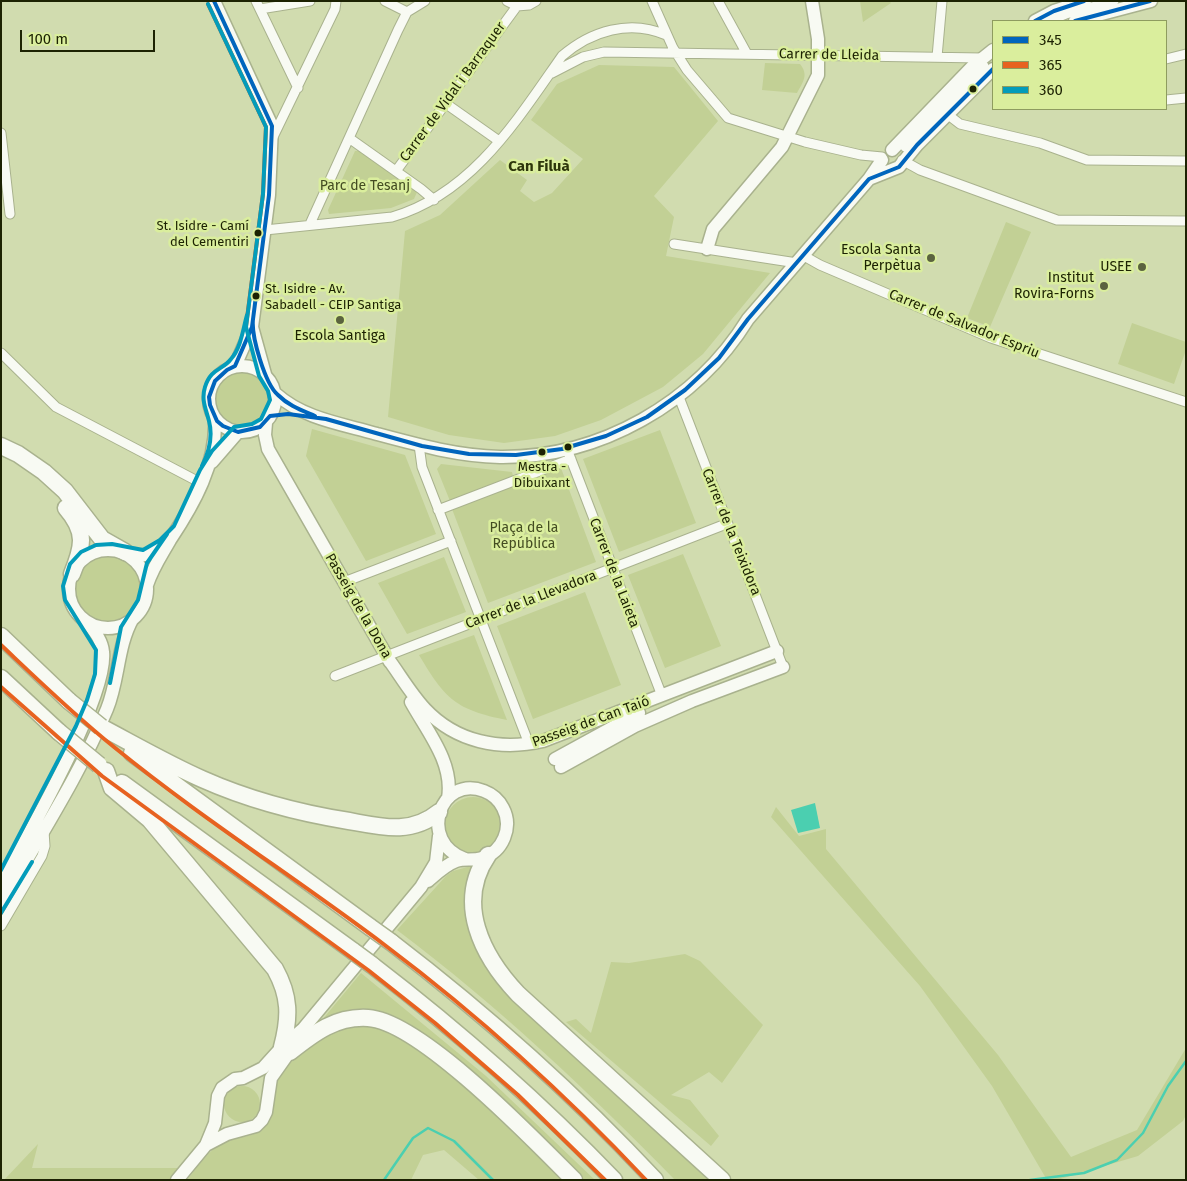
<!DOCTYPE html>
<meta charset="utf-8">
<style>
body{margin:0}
#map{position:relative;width:1187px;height:1181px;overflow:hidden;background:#d1dcaf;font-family:"Fira Sans",sans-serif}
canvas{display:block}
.frame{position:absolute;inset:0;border:2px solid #1c2202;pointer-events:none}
.legend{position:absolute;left:992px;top:20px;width:175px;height:90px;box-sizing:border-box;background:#daee9d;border:1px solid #8e9c5f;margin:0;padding:6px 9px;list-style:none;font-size:15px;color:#1c2202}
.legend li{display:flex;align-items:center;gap:10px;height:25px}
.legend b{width:25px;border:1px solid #8e9c5f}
.scale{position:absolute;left:20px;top:30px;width:135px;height:22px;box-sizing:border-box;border:2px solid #1c2202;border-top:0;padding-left:6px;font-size:15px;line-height:18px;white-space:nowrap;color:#1c2202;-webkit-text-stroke:4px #daee9d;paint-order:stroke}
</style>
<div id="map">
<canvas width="1187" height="1181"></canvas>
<div class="frame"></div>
<ul class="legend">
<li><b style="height:6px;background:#0065bd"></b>345</li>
<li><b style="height:6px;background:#e76220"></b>365</li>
<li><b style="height:6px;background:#039cba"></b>360</li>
</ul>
<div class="scale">100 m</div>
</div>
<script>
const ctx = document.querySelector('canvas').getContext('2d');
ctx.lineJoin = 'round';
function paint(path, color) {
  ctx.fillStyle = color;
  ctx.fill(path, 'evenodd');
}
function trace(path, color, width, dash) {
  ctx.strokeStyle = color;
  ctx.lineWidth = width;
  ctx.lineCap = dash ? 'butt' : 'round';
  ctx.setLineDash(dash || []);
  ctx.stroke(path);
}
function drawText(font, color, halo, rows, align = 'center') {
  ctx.font = font + ' "Fira Sans",sans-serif';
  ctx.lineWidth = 5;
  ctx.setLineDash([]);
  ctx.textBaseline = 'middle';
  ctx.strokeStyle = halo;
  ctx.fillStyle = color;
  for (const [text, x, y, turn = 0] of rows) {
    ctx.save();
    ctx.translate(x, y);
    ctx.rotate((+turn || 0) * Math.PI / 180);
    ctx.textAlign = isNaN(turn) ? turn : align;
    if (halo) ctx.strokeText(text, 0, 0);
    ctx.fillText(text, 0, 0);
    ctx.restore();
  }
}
paint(new Path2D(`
 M860,1H889L891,3L863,22Z
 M765,63L800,64C809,75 803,82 797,93L762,90Z
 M599,65L674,67L718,121L654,196L674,217L666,256L770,273L703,354L663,387L601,420L555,436L504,443L449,435L388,417L405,231L440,215L500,160L527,180L520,191L534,202L552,193L583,159L531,120L557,84Z
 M355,151H360L417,192L414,199L391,208L329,214L328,210Z
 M1006,222L1031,232L990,327L967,318Z
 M1132,323L1186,342V350L1174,384L1118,364Z
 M209 399a33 33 0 1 1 66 0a33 33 0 1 1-66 0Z
 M312,429L405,455L436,534L366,561L306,456Z
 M660,430L696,523L619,552L583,459Z
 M441,464L512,472L513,476L450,501L437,469Z
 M561,468L596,562L488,603L452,509Z
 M69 589a39 39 0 1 1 78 0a39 39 0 1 1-78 0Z
 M683,554L721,646L665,668L628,575Z
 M444,557L466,612L407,634L378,583Z
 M585,592L621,685L533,719L497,626Z
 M474,635L507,720C456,710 445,699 419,655Z
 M445 825a28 28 0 1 1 56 0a28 28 0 1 1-56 0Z
 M776,807L799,836L826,829V849L998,1055L1071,1157L1137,1130L1186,1048V1115L1183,1121L1138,1156L1057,1180H1047L992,1086L920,986L771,817Z
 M471,866L473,868L482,955L715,1180H675C588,1091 497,1005 397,930L446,876L453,871Z
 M685,954L700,961L763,1025L722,1083L709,1072L671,1095L690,1100L719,1136L711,1146L566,1022L576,1019L591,1033L611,962L629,963Z
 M361,973L486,1076L595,1180H580L390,1017L317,1026Z
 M350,1026H370L388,1030L420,1049L463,1085L562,1180H479L444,1150L423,1155L411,1180H187C198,1167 209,1149 225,1141C238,1136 253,1138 264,1128C277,1115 271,1103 275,1088C282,1060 325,1034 350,1026Z
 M224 1104a18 18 0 1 1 36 0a18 18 0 1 1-36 0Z
 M38,1144L32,1168H179L169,1180H4Z`), '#c2d095');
paint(new Path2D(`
 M815,803L820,828L798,833L791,810Z`), '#4bcfb0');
trace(new Path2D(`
 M384,1180L413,1138L428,1128L454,1141L493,1180
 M1030,1180L1084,1173L1117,1160L1143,1133L1168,1086L1186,1061`), '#4bcfb0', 2.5);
const street = new Path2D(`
 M256,1L298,88
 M385,1L407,12
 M507,1L517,6
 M652,1L673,48L687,70L728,118L805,142L861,155L882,157
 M718,1L747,54
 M260,9L310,1
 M1048,21L1066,14L1114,1
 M937,57L942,1
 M1166,59L1186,54
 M552,73L583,57L604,52L982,58
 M1166,100L1186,98
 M445,103L499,141
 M947,114L960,124L1040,143L1087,160L1186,161
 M1,133L10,214
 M349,138L421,189L434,200
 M272,139L335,9L336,1
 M905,147L984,66
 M902,160L920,170L1057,220L1186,221
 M396,171L517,6L529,5L536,1
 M310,224L398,30L407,12L425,1
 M265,230L392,217C472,194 517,120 562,56C591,31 630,19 666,35
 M674,244L797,263
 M804,256L820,265L991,338L1186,402
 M1,353L56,407L201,483
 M679,397L783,667
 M419,445L422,467L529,744
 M567,449L662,696
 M438,510L571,459
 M344,582L451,541
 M335,676L726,524
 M1,926L42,856L45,846L44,831`);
const secondary = new Path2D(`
 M214,1L272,126L269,195L252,327L235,366
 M1035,21L1054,11L1085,1
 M1075,21L1151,1
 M892,150L973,66L993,50
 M869,179L899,167L917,145L993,69
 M707,249L713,229L782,147L818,75V39L812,1
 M252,327L265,374
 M209 399a33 33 0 1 1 66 0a33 33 0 1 1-66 0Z
 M276,394C304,419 343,424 377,434C418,445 458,456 500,457C600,458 696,403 748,319L869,179L882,160
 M266,423L265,435L268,449L390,662
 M212,462L238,432
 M69 589a39 39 0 1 1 78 0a39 39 0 1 1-78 0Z
 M130,556L147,555L164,545
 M147,585C153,567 161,556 170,540C194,504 217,463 215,419
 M386,656C399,673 410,693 425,709C456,742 500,751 543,741L777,651
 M411,702C427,731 454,763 448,798
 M555,759L639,713
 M561,767L635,726L692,701L783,667
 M428,881C436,874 445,865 456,861C464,858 473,861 482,858C503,852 513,827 503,808C499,800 492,794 484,791C440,774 417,842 465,859
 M1,884C26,839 108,697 103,652C102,640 94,631 87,622
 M1,904C37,840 79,777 107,709C119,680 117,646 133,618
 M206,1145L227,1134L256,1126L262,1120L266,1112L271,1078L295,1044
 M177,1180L206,1145L215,1123L218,1096L222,1088L235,1079L243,1078L263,1068L282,1047L303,1029L421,887L436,862L439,836`);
const highway = new Path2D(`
 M1,446L18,454L44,472L65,491L102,539L125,552
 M66,508C87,532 83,547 72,574
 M1,636L69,701
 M1,678L59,732
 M101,727C135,745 168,764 202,779C249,800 299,813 349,821C382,827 411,835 439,812
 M132,753L370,927
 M106,771L112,788L150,820L275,969C290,996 290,1017 282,1047
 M122,783L353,951
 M488,855C455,903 482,956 518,994L722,1180
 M391,942C485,1014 574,1093 655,1180
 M372,965C458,1031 539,1102 614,1180
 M290,1052C314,1033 336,1016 368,1018C420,1021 534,1140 574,1180`);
trace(street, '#a9b28e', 11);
trace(secondary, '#a9b28e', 15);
trace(highway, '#a9b28e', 19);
trace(street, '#f8faf3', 9);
trace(secondary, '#f8faf3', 12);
trace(highway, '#f8faf3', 16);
const highwayBridge = new Path2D(`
 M69,701L101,727
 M59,732L99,765
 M370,927L391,942
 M353,951L372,965`);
trace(highwayBridge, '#a9b28e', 19, []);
trace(highwayBridge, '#f8faf3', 16);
trace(new Path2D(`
 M214,1L272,126L269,195L252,327L235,366L227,370L215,381L209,397L210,405L217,421L223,426L238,432L260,427L270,416L288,414L326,419L422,446L469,454L516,455L562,449L606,436L647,417L685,390L719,358L748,319L869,179L899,167L917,145L993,69
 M1035,21L1054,11L1084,1
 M1075,21L1150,1
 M253,319C251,336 265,384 278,395C289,406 301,410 315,416`), '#0065bd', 4);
trace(new Path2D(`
 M208,4L266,127L263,194L246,326
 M1,645C38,680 74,715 114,747C201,818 296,878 386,946C479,1016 566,1095 646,1180
 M1,687L102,776L368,970L435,1023L518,1095L605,1180`), '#e76220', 4);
trace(new Path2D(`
 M202,466C209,452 213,436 209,421C206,409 201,400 205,387C211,368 223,370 231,359C241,348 243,329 247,315
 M110,683L121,627L138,600L147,563L167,534
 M1,870L76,726L87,700L95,674L96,650L65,600L63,586L70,564L81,552L96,545L112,544L143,550L160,540L174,526L200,470L212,451L234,427L252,424L261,419L270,400L268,391L259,376L246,327L263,194L266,127L208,4
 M1,913L32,862`), '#039cba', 4);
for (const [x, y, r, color] of [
 [973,89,4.5,"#1c2202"],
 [258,233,4.5,"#1c2202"],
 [931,258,5,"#5b633f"],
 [1142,267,5,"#5b633f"],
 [1104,286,5,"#5b633f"],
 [256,296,4.5,"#1c2202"],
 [340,320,5,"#5b633f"],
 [568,447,4.5,"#1c2202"],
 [542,452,4.5,"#1c2202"]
]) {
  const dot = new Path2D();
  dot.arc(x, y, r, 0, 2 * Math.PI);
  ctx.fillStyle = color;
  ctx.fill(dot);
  trace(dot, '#daee9d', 2);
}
drawText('13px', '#1c2202', '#daee9d', [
 ["St. Isidre - Camí",249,226],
 ["del Cementiri",249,242],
 ["St. Isidre - Av.",265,289,"left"],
 ["Sabadell - CEIP Santiga",265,305,"left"],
 ["Mestra -",542,467,"center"],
 ["Dibuixant",542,483,"center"]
], 'right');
drawText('14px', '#1c2202', '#daee9d', [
 ["Carrer de Lleida",829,55,1],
 ["Carrer de Vidal i Barraquer",453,92,-54],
 ["Carrer de Salvador Espriu",964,324,22],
 ["Carrer de la Teixidora",731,532,68],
 ["Carrer de la Laieta",614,573,69],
 ["Carrer de la Llevadora",531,600,-21],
 ["Passeig de la Dona",358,606,60],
 ["Passeig de Can Taió",591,722,-20]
]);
drawText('14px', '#444d22', '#daee9d', [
 ["Parc de Tesanj",365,186],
 ["Plaça de la",524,528],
 ["República",524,544]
]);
drawText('14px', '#1c2202', '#daee9d', [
 ["Escola Santa",921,250],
 ["Perpètua",921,266],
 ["USEE",1132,267],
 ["Institut",1094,278],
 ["Rovira-Forns",1094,294],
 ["Escola Santiga",340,336,"center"]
], 'right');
drawText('bold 15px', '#2d360b', '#daee9d', [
 ["Can Filuà",539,167]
]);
</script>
